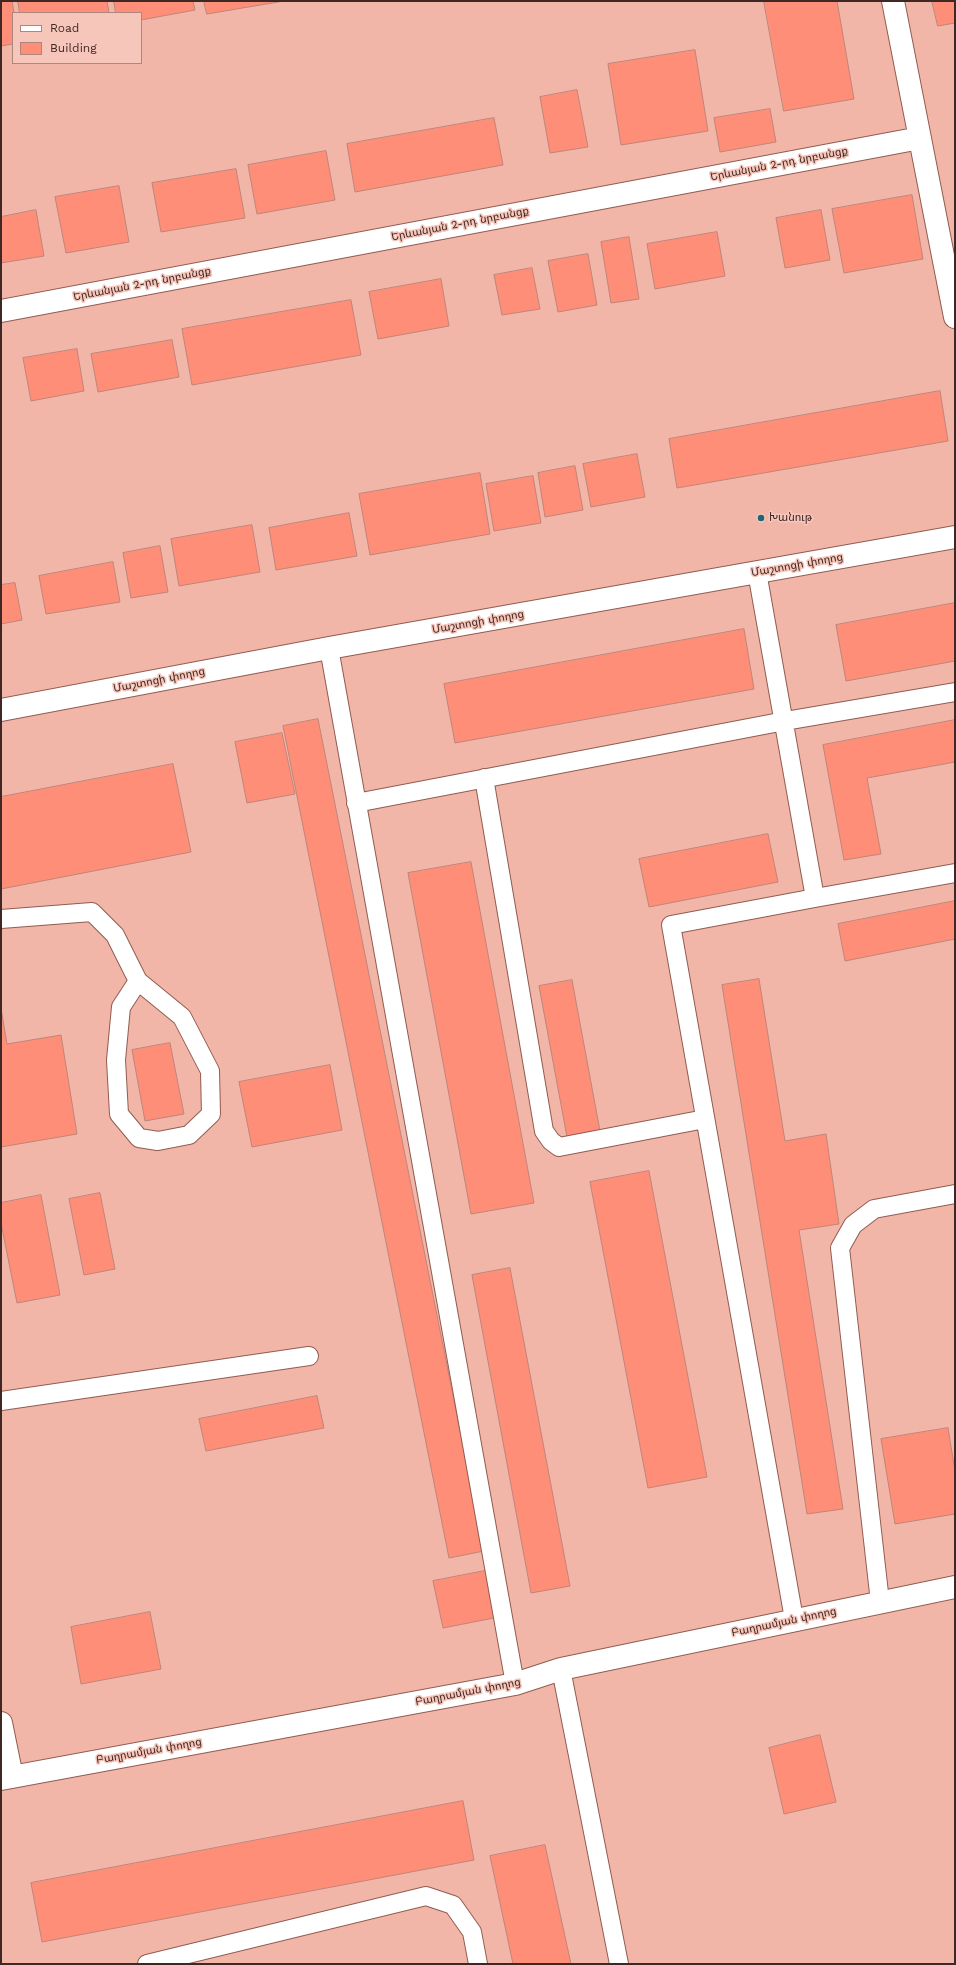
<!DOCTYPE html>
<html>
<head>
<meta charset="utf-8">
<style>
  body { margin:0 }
  #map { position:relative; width:956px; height:1965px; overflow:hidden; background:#f2b6a9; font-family:"Work Sans",sans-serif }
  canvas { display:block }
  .frame { position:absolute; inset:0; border:2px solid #3f2823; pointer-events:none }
  .legend { position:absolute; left:12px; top:12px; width:130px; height:52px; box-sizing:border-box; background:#f7c6bb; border:1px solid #ad877e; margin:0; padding:5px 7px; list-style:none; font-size:12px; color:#3f2823 }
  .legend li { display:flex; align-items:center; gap:8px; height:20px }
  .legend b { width:20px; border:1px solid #ad877e }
</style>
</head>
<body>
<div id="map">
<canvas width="956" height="1965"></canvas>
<div class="frame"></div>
<ul class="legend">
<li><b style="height:5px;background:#fff"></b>Road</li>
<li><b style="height:11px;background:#fe8e78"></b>Building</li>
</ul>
</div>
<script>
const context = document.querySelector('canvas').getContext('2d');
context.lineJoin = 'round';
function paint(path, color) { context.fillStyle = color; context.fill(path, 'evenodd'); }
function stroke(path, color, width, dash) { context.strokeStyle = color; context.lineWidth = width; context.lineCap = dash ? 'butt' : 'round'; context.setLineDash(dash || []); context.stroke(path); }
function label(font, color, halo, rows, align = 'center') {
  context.font = font + ' "Work Sans","Noto Sans Armenian",sans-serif'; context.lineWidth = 3; context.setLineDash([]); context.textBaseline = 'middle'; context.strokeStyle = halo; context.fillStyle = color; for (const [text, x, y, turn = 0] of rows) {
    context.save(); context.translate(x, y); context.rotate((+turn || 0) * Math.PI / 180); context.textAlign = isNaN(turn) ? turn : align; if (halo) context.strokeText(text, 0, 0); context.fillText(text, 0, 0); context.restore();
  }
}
const building = new Path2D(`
  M1,1h11l2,12 -1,31 -12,2z
  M18,1h89l2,12h-89z
  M114,1h79l2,9 -54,10v-7h-25z
  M204,1h80l-77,13z
  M764,1h73l17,98 -70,12z
  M932,1h23v22l-17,3z
  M695,50l13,81 -87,14 -13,-81z
  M577,90l11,57 -38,6 -10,-56z
  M770,109l6,33 -56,10 -6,-34z
  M494,118l9,47 -148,27 -8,-48z
  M326,151l9,49 -78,14 -9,-49z
  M236,169l9,49 -84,14 -9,-49z
  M119,186l10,56 -63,11 -11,-56z
  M912,195l11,64 -79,14 -12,-64z
  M36,210l8,46 -43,7v-46z
  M821,210l9,50 -45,8 -9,-50z
  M717,232l8,44 -70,13 -8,-45z
  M629,237l10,62 -28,4 -10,-61z
  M588,254l9,51 -39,7 -10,-51z
  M532,268l8,41 -38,6 -8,-40z
  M441,279l8,47 -71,13 -9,-47z
  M351,300l10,55 -169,30 -10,-56z
  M172,340l7,37 -81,15 -7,-38z
  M77,349l7,42 -53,10 -8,-43z
  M940,391l8,50 -271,47 -8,-49z
  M637,454l8,43 -54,10 -8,-43z
  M575,466l8,44 -38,7 -7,-44z
  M480,473l10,61 -120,21 -11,-61z
  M533,476l8,47 -47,8 -8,-47z
  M349,513l8,43 -81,14 -7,-42z
  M252,525l8,47 -81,14 -8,-47z
  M160,546l8,46 -37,6 -8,-45z
  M113,562l7,40 -74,12 -7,-38z
  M15,583l7,37 -21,4v-39z
  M955,603v58l-109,20 -10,-56z
  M744,629l10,60 -299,54 -11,-59z
  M318,719l166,832 -35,7 -166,-832z
  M955,720v42l-88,16 14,76 -37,6 -21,-115z
  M282,733l13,61 -48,9 -12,-61z
  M173,764l18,88 -190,37v-92z
  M768,834l10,48 -129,25 -10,-48z
  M471,862l63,341 -63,11 -63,-341z
  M955,901v38l-110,22 -7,-37z
  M759,979l26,162 41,-7 13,90 -40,6 44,279 -36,5 -85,-529z
  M572,980l28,151 -33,6 -28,-151z
  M1,1008l6,36 54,-9 16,99 -76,13z
  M170,1043l14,71 -39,7 -13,-71z
  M330,1065l12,65 -90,17 -13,-65z
  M649,1171l58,306 -59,11 -58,-306z
  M100,1193l15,76 -31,6 -15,-76z
  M41,1195l19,100 -43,8 -16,-80v-20z
  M510,1268l60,318 -39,7 -59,-318z
  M317,1396l7,32 -118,23 -7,-32z
  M948,1428l7,43v43l-60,10 -14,-85z
  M490,1570l9,47 -56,11 -10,-47z
  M150,1612l11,57 -80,15 -10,-57z
  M820,1735l16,67 -52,12 -15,-66z
  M463,1801l11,59 -432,82 -11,-59z
  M545,1845l26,119h-58l-23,-108z`);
paint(building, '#fe8e78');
stroke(building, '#be8579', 1);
const lane = new Path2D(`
  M757,572l58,326 -144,27 123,694
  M329,648l186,1036
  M484,778l60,353 7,10 8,6 146,-28
  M356,803l429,-82 170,-29
  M815,898l140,-25
  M1,919l91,-7 23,23 23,46 44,36 28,54 1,43 -22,21 -31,6 -19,-3 -20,-24 -3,-54 5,-53 17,-26
  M1,1401l308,-45
  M880,1602l-40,-354 13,-23 21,-16 81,-15
  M561,1669l58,295
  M147,1964l279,-68 27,9 19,27 6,32`);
const street = new Path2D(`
  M893,1l62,316
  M1,311l919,-173
  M1,1723l11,54
  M1,1779l514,-95 46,-15 394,-82`);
const secondary = new Path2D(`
  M1,710l328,-62 626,-111`);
stroke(lane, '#915c51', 20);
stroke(street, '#915c51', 24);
stroke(secondary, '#915c51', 24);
stroke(lane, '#fff', 18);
stroke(street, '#fff', 22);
stroke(secondary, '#fff', 22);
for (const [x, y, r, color] of [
  [761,518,4,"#1e6674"]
]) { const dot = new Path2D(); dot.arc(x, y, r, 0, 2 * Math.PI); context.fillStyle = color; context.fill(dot); stroke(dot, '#f7c6bb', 1.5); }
label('11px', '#3f2823', '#f7c6bb', [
  ["Երևանյան 2-րդ նրբանցք",779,164,-11],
  ["Երևանյան 2-րդ նրբանցք",460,224,-11],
  ["Երևանյան 2-րդ նրբանցք",142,284,-11],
  ["Մաշտոցի փողոց",797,565,-10],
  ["Մաշտոցի փողոց",478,622,-10],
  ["Մաշտոցի փողոց",159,680,-11],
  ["Բաղրամյան փողոց",784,1622,-12],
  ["Բաղրամյան փողոց",468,1692,-11],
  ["Բաղրամյան փողոց",149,1751,-10]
]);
label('11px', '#3f2823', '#f7c6bb', [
  ["Խանութ",769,518]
], 'left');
</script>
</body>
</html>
